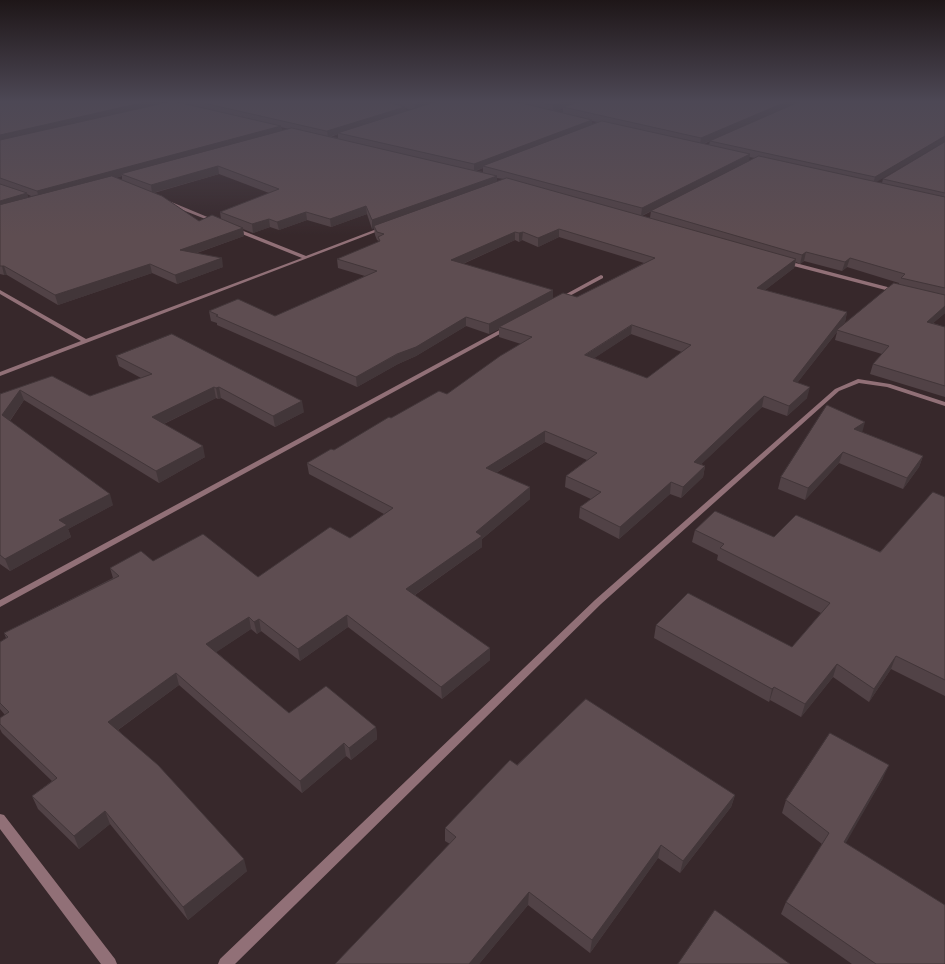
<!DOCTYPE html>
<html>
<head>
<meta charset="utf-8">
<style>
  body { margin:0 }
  canvas { display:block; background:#37282b }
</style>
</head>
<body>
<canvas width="945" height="964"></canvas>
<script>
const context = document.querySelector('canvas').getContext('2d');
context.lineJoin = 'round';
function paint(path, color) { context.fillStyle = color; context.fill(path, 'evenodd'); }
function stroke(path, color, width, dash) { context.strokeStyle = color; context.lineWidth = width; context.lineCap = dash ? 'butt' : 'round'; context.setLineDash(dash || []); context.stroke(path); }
paint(new Path2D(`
  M165,201h4l48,20 -4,1 -48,-19z
  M382,227l4,1 -386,148v-4l81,-31 -81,-47v-4l86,49 216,-81 -70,-28v-2h4l70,28z
  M784,260l115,30 1,1 -3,2 -115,-30 -1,-1z
  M601,275l2,1v2l-41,22 -5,-1z
  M507,326l2,1v2l-509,278v-7z
  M858,379l32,5 55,18v4l-58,-19 -28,-4 -20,8 -238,213 -366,360h-17l2,-5 375,-359 240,-211z
  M0,814l4,1 111,144 2,5h-16l-101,-135z`), '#917077');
paint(new Path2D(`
  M0,101l162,2 6,-1 1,-1h776l-69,81 6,1 1,-4 62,-37v171l-12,10 12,4v70l-75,-23 3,-10 9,-10 -47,-14 2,-8 -40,51 10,15 -20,18 -25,-9 -61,57 4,2 -2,11 -22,21 -11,-4 -51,45 -40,-21 1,-11 11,-8 -26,-12 1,-11 21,-16 -42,-18 -49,31 34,14v12l-48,40v8l-67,48 75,65 -48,39 -94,-72 -48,34 -39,-30 -4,3 -6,-5 -35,23 73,61 87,14 1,12 -26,21 -5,-4 -44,37 -123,-108 -61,45 129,141 -59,49 -78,-96 -31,25 -41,-40 -6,-13 20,-15 -50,-48 -2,-4v-11l5,-3 -5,-6v-67l6,-4 -2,-5 109,-55 -3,-10 43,-7 105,16 92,-39 34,-24 -75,-40 -2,-11 27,-13 57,-32 56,-24 74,-50 -22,-7v-8l-10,5 -23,-8 -50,30 -18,8 -41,23 -140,-62v-2l-6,-2 -2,-10 66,5 90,-40 -27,-8 -1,-9 42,-17v-1l-2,-1 -2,-5 -1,-7 -2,1 -5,-15 -36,13 -24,-7 -28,10 -9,-3 -17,6 -10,-4 1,7 -47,17 26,14 -46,17 -25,-11 -94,32 -51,-30h-3l-4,-1zM405,108l7,2 -6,1zM563,108v5l-8,-2zM592,121l6,1 -6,2zM281,127l8,2 -7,2zM338,134v4l-7,-1zM710,141l-1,4 -5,-1zM749,157l6,1 -6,3zM483,168v4l-7,-1zM219,174l50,19 -49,19 1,7 -22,2 -45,-28zM122,176v4l-6,-2zM497,178l7,1 -7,3zM699,187l-48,24 -1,7 -8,-2zM27,194l4,2h2l-5,2zM559,237l85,26 -67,34 -24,1v-8l-90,-26 52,-24 4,2 3,-2 16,7zM804,261l38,10 5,-4 52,16v1l-59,44 5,-6 2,-10 -82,-22 29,-22 2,-6 4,2zM631,334l51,18 -35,26 -53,-20z
  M116,356l188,56 -29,15 -54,-29 -3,1 -2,-1 -52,26 41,33 -46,26 -135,-83 -14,21 103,84 -45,24 3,8 -61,34 -10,-7v-170l52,-18 38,20 51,-18 -22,-12z
  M862,432l61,24 -4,11 -16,22 -64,-26 -34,37 -27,-11 3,-12z
  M945,497v199l-54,-27 -22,33 -36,-25 -32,40 -31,-17 -1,2 -115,-64 2,-13 136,22 29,-34 -104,-53 1,-5 -26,-13 3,-12 79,7 106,15z
  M517,765l218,30 -4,12 -51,66 -22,-15 -68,95 -62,-48 -49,59h-144l115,-120 -5,-3v-13z
  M883,778l-38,65 100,121h-93l-71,-50 5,-12 36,-58 -40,-31 4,-13z`), '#514246');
paint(new Path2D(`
  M150,101h12l1,4 -163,37v-7z
  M423,101h19l-27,9v-6z
  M566,101h19l-22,6v1l-10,3v-6z
  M788,101h14l-102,44 1,-7z
  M405,107l1,6 -68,20v1l-10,3 -1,-6z
  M592,120v6l-109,40v2l-9,3v-7z
  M281,126l1,7 -161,41 1,2 -83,22 -2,-7z
  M945,136v6l-72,42 2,-7z
  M750,154l-1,8 -108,54 1,-8z
  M218,166l1,8 -67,19 -1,-8z
  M497,176v7l-123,43v2l-2,1v-9z
  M27,193l2,8 -29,8v-8z
  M366,206l1,8 -36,13 -1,-8z
  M306,212l1,8 -28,10 -2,-8z
  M269,219l1,8 -17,6 -1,-9z
  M243,228l1,8 -62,22 -2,-8z
  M559,229v8l-21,10v-9z
  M515,232v8l-64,29v-9z
  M523,232l-1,8 -3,2v-9z
  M806,252l-2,9 -4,3 2,-9z
  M222,258l1,9 -46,17 -2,-9z
  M850,258l-3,9 -5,4 3,-9z
  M796,259l-2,9 -38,29 1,-9z
  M150,264l2,9 -94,32 -3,-10z
  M2,266h2l3,9h-3z
  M553,290v9l-54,28v2l-10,5v-10z
  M945,306v7l-21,18 3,-9z
  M847,312l-2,10 -7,9 -1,-1v2l-47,60 3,-11z
  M466,317v9l-50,30 -18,8 -41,23 -1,-10z
  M632,325l-1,9 -47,31 1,-10z
  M214,387l2,11 -61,30 -3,-11z
  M219,387l2,11 -3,1 -2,-11z
  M810,387l-3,11 -20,18 2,-10z
  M20,390l4,10 -18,26 -4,-11z
  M764,396l-2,11 -70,66 2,-11z
  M302,401l2,11 -29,15 -2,-11z
  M865,422l-3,11 -8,-4z
  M545,431v11l-59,37v-11z
  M203,446l2,11 -46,26 -3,-12z
  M843,452l-4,11 -34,37 3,-12z
  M923,456l-4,11 -16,22 4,-11z
  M705,466l-2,11 -22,21 2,-11z
  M671,482l-1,12 -51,45 1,-12z
  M530,487v12l-48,40v8l-76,54v-12l70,-57z
  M110,494l3,11 -45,24 3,8 -61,34 -5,-12 54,-39z
  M347,615l1,12 -48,34 -2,-12z
  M249,617l2,12 -42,28 -3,-13z
  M259,619l2,12 -4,3 -3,-12z
  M490,648v12l-48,39 -1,-12z
  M896,656l-5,13 -22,33 5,-13z
  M837,664l-4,13 -32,40 4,-13z
  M176,673l3,12 -67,49 -4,-12z
  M774,687l-4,13 -1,2 3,-13z
  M376,727l1,12 -26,21 -2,-12z
  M344,743l2,13 -44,37 -2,-12z
  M889,765l-6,13 -44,77 5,-13z
  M735,795l-4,12 -51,66 3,-12z
  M105,811l5,13 -31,25 -5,-13z
  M661,845l-3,13 -68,95 2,-13z
  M244,859l3,12 -59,49 -5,-13z
  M529,892l-1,13 -49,59h-10z`), '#423639');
const building = new Path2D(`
  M0,101h150l-150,34z
  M169,101h4l108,25 -244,65 -37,-13v-38l168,-38z
  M195,101h190l20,6 -78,24z
  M404,101h19l-8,3z
  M438,101h75l79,19 -118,44 -136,-31z
  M535,101h31l-13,4z
  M582,101h206l-87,37 -138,-31z
  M801,101h144v35l-70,41 -165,-36z
  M602,121l148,33 -108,54 -159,-42z
  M292,128l205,48 -125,44 -6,-14 -36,13 -24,-7 -29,10 -8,-3 -17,5 -32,-12 59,-23 -61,-23 -67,19 -30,-11z
  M945,142v51l-62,-14z
  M759,156l186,41v91l-44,-10 4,-4 -55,-16 -5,4 -39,-10 -4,3 -151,-44z
  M112,176l50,20 37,25 13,-6 31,13 -63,22 42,8 -47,17 -25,-11 -95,31 -51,-29h-4v-61z
  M507,178l289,81 -39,29 90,24 -54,69 17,6 -21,19 -25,-10 -70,66 11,4 -22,21 -12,-5 -51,45 -40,-20 21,-15 -35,-16 31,-23 -52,-22 -59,37 44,19 -54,45 6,4 -76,53 84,59 -49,39 -94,-72 -49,34 -39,-30 -5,3 -5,-5 -43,27 83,69 37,-27 50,41 -27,21 -5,-5 -44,38 -124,-108 -68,49 50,43 86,94 -61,48 -78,-96 -31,25 -42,-40 25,-18 -57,-54v-6l9,-6 -9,-9v-61l8,-5 -4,-4 115,-57 -9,-8 31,-17 12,10 50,-27 55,43 72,-50 20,11 43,-30 -86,-45 24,-14 3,1 55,-33 2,1 48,-27 8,3 53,-38 32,-19 -33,-10 64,-34 14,4 78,-39 -96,-29 -21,9 -15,-6 -4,1 -4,-1 -64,28 102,30 -64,34 -23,-7 -50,30 -19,7 -41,23 -140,-61 2,-1 -9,-4 29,-12 37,17 102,-45 -40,-12 43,-18 -2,-4 6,-3 -7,-2 -3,-6zM632,325l59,20 -44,33 -62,-23z
  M0,184l27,9 -27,8z
  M894,283l51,12v11l-18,16 18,5v59l-72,-22 16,-18 -52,-16z
  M172,334l130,67 -29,15 -54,-29 -3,1 -2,-1 -62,30 51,29 -47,25 -136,-81 -18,25 108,79 -51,26 8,5 -62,34 -5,-4v-161l52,-18 38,20 62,-22 -36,-18z
  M827,405l38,17 -11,7 69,27 -16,22 -64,-26 -35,36 -27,-11z
  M933,492l12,5v183l-49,-24 -22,33 -37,-25 -32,40 -31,-17 -2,2 -116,-64 32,-32 104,54 38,-44 -110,-55 4,-4 -29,-14 20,-19 59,26 22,-22 84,37z
  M586,699l149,96 -52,66 -22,-16 -69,95 -63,-48 -60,72h-134l121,-127 -11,-9 65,-68 7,5z
  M830,733l59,32 -45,77 101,63v59h-69l-90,-62 43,-69 -43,-33z
  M715,910l75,54h-112z`);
paint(building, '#5e4d51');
stroke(building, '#423639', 1);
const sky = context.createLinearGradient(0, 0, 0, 236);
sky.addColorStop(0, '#1e1618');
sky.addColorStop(0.43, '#4d4855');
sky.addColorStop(1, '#4d485500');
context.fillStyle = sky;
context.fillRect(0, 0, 945, 236);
</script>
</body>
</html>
